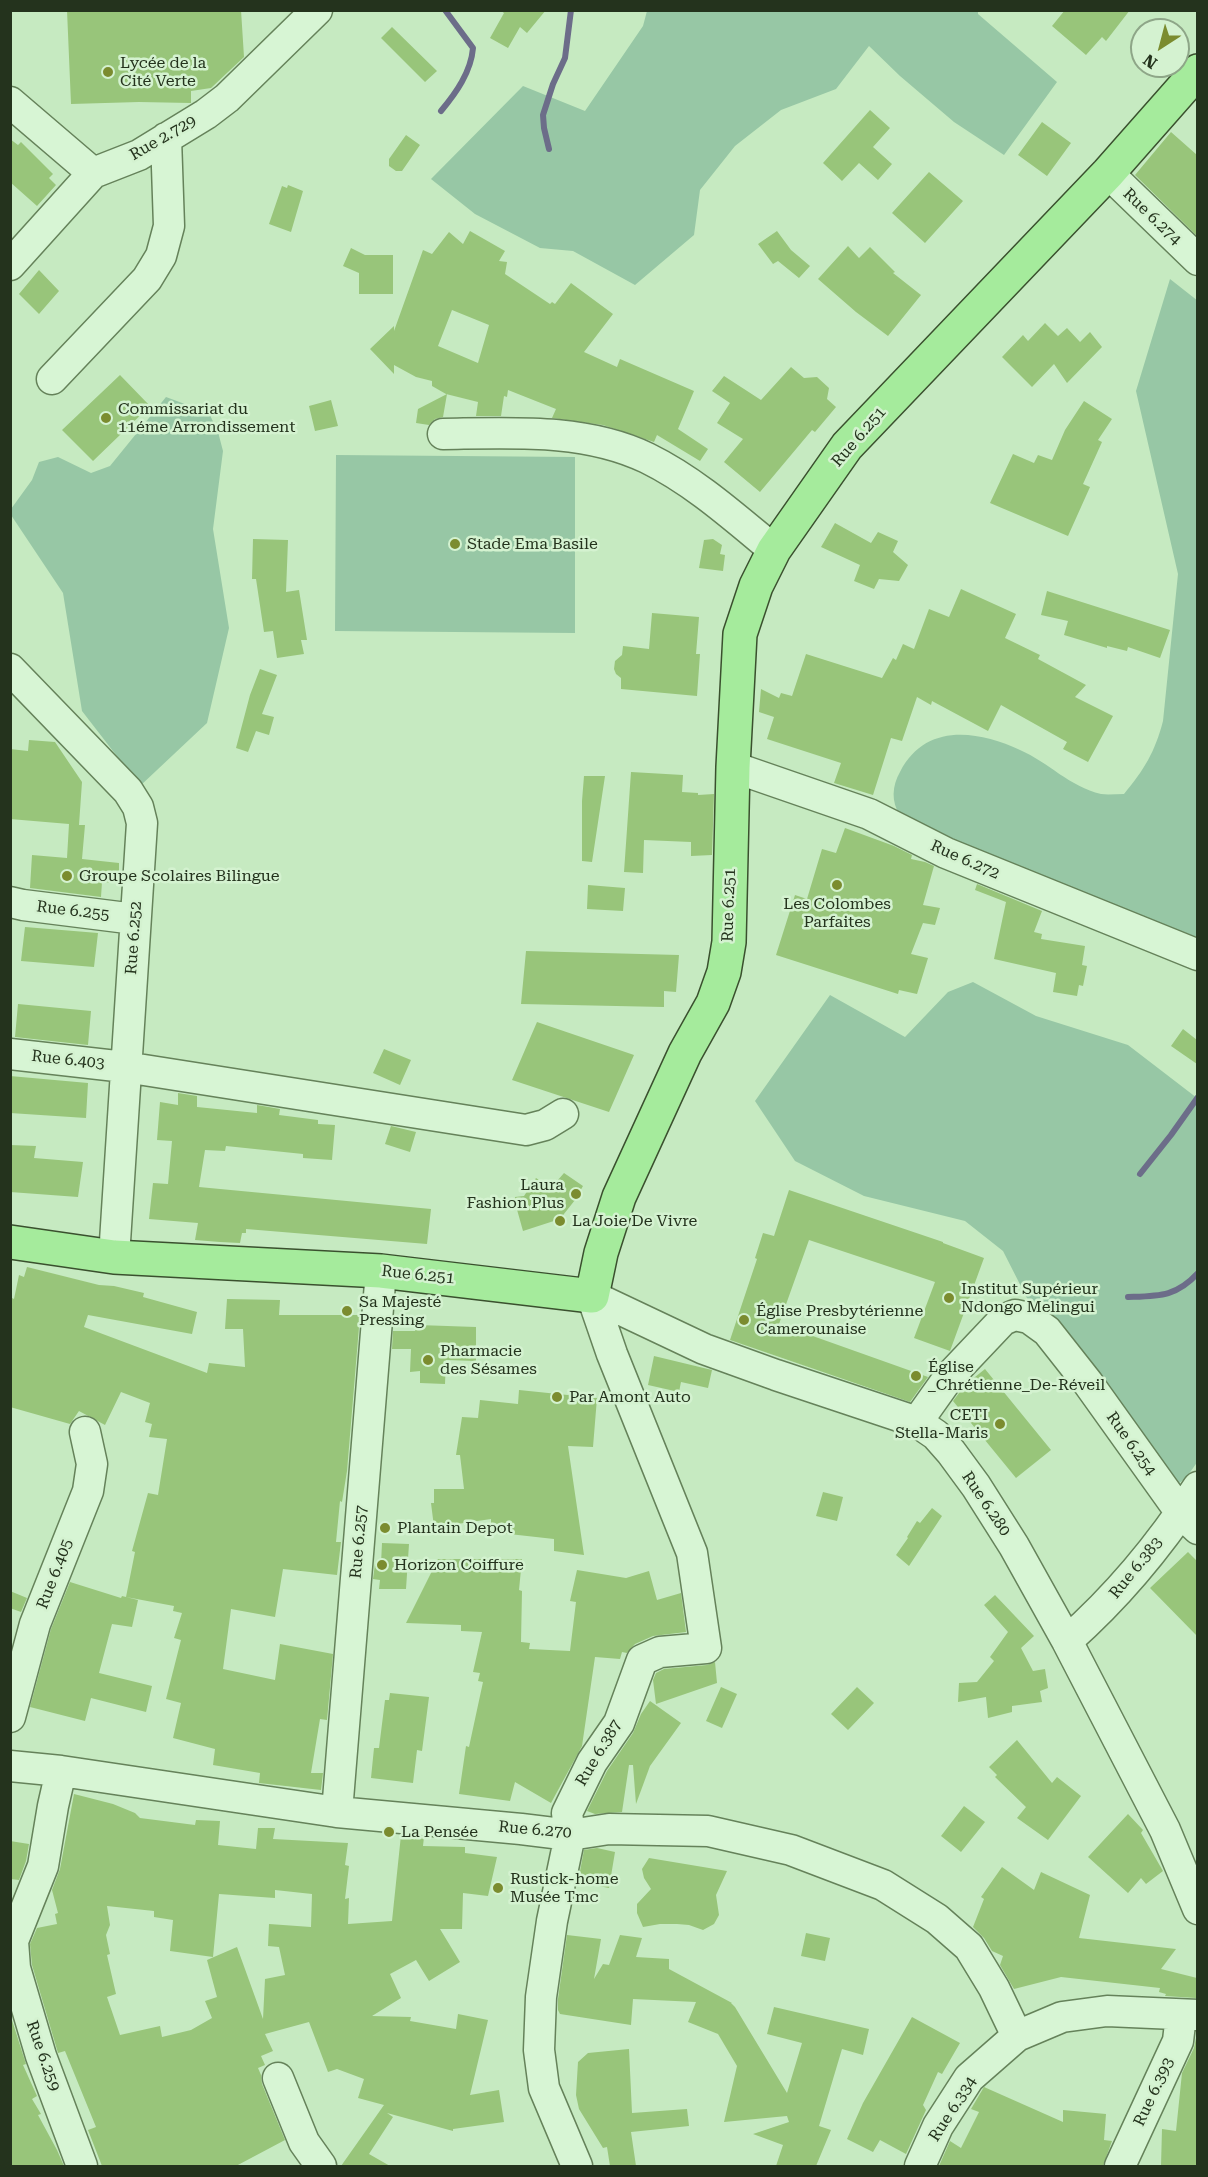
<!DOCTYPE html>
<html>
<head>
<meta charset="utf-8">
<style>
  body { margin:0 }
  #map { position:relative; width:1208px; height:2177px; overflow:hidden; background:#c6eac1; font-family:"Roboto Serif",serif }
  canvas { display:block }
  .frame { position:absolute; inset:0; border:12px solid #24331d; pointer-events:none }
  .north { position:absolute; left:1130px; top:18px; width:60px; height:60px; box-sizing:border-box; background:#d4f2d0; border:2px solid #8ea688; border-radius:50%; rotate:216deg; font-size:16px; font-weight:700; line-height:24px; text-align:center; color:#24331d }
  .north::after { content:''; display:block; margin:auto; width:21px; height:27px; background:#7b8c2f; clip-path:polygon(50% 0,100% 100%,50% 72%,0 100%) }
</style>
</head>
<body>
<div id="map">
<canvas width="1208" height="2177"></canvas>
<div class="frame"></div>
<div class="north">N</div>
</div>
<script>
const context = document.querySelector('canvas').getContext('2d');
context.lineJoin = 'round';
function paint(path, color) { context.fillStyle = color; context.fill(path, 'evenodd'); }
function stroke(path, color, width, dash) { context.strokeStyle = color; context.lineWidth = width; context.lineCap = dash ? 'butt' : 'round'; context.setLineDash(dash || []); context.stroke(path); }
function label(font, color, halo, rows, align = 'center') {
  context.font = font + ' "Roboto Serif",serif'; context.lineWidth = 5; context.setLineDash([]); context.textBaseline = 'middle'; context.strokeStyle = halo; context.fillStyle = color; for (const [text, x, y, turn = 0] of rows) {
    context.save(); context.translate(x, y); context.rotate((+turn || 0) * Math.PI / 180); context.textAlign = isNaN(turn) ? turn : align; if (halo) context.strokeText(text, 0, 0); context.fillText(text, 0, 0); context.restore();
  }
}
paint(new Path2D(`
  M647,11h331v3l79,68 -53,73 -50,-33 -54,-46 -31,-30 -33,43 -55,21 -46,36 -35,44 -6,45 -59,50 -62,-34 -33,-3 -65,-34 -44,-35 92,-93 62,25 58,-85z
  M1170,279l28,22 -1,636 -173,-62 -124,-60c-9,-13 -8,-29 0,-43 25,-49 77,-42 120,-22 28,12 50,37 81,44 7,1 15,0 23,0 20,-24 31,-42 39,-73l15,-147 -42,-183z
  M166,397l43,16 9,19 5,19 -10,78 16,99 -22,95 -67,63 -58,-75 -19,-118 -52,-78v-6l21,-29 7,-18 19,-5 33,16 19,-7z
  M336,455l239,2v176l-240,-2z
  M973,982l63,34 92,29 69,53 1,363 -12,17 -8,6 -147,-178 -28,-55 -38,-30 -101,-25 -69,-35 -40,-60 75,-106 75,42 43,-45z`), '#97c7a5');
stroke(new Path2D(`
  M441,111c15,-18 30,-39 32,-63l-28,-38
  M549,149l-5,-21 -1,-13 10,-31 12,-26 6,-48
  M1140,1174l31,-39 27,-38
  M1128,1297c31,-1 48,0 70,-24`), '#6c6d89', 6);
paint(new Path2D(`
  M67,10h174l3,47 -33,31 -20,3v12l-52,-1 -68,2z
  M500,10h46l-19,23 -7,-6 -12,21 -18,-10 14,-25z
  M1065,10h65l-24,31 -4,-4 -16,18 -34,-29z
  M392,27l45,44 -12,11 -44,-44z
  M870,110l20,18 -17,19 19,17 -14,16 -19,-17 -17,18 -19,-18z
  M1042,122l29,21 -24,33 -29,-21z
  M1171,132l26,23v81l-62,-61z
  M406,135l14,10 -18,26h-6l-7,-5v-7z
  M10,139l8,6 3,-3 32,32 -4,4 7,7 -19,21 -27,-24z
  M929,172l34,29 -38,42 -33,-30z
  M288,185l15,6 -12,41 -22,-8 13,-38 5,2z
  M470,231l35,20 -6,10 8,1 -2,12 45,30 2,-2 3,2 16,-21 42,31 -29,38 33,15 3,-8 74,32 -16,38 30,20 -8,12 -43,-26 -3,7 -51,-17 -51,-7 4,-9 -48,-19 -1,7 -3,-1 -3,20h-25l2,-14 -32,-8 -14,-8v-5l-16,-4 -22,-12v9l-24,-25 24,-23v5l29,-81 9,4 17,-22 14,12zM452,310l37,15 -11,38 -40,-17z
  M777,231l14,19 19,16 -11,12 -21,-17 -5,3 -15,-20z
  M848,246l11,12 11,-11 25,25 -2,1 28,22 -33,41 -32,-24 -38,-33z
  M351,248l14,7h28v39h-34v-21l-16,-7z
  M39,270l20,21 -20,23 -20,-20z
  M1045,323l13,13 9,-8 13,14 10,-10 12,15 -35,36 -13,-19 -22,23 -30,-30 21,-22 5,6z
  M791,367l13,11 13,-1 12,11 -2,11 9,8 -21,25 -3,-2 -52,62 -36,-30 19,-23 -26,-16 13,-20 -18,-12 12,-15 37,24z
  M120,375l30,31 -57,55 -31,-31z
  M447,394l-4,23 -8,2 -6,6 -13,-2 2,-14z
  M331,400l7,26 -23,5 -6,-25z
  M1084,401l28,18 -14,21 4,2 -19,42 7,3 -22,49 -78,-33 23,-49 21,9 4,-8 14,5 13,-30z
  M835,523l36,20 7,-11 20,9 -5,11 15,13 -9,16 -20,-2 -5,10 -20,-8 6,-16 -39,-18z
  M253,539l35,1 -2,52 13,-2 8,50h-6l3,14 -27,4 -4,-27 -9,1 -8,-53h-4z
  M713,539l9,6 -2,9 5,1 -2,16 -24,-3 5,-28z
  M961,589l55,25 -11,24 35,17 -2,4 48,26 -11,12 38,19 -25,46 -25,-13 4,-7 -66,-37 -13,26 -56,-30 -1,4 -14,-8 -15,44 -11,-3 -18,57 -39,-12 7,-20 -74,-24 7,-22 -15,-5 2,-23 18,9 2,-5 11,3 14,-42 76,24 11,-20 3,2 7,-16 11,5 15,-40 20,8z
  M1047,591l123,39 -10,28 -32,-11 -1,4 -20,-5v2l-43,-13 4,-14 -27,-6z
  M652,613l47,4 -3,37h4l-3,42 -76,-7v-11l-5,-4 -2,-5 1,-8 7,-6 1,-9 26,3z
  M260,669l17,6 -15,39 12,3 -5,18 -13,-4 -8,21 -12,-4 14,-53z
  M29,740l26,2 27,40 -3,43h6l-3,34 37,4v20l-17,-1 -1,15 -71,-9 2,-33 35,3 2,-34 -59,-5v-70l18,2z
  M631,772l52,3 -1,17 16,1v2l16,-1 -2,61 -21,1v-14l-47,-2 -1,33 -19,-1z
  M584,776h21l-13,86 -10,-1v-60z
  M845,828l49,18 18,9 -1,4 14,3 9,4 -11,39 17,3 -5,17 -12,-2 -12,31 17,4 -11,36 -18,-4 -1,4 -122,-39 19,-60 12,4 15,-50 14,4z
  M977,884l65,27 -8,21 8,2 -1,5 44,7 -3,19 5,1 -4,20 -4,-1 -2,11 -24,-4 3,-19 -62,-14 12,-57 -31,-12z
  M588,885l37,3 -2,23 -36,-2z
  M25,927l73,6 -4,34 -73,-6z
  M526,951l153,4 -3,37 -12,-1v16l-143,-3z
  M18,1004l73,7 -3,34 -73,-8z
  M537,1022l97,33 -25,57 -97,-32z
  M1183,1029l14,11v24l-26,-18z
  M384,1049l27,11 -11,25 -27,-12z
  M10,1076l78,7 -2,35 -76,-5z
  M178,1093l19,3v11l60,6v-8l23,4 -1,6 39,5v4l17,1 -3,35 -29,-2v-4l-77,-8 -1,5 -20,-1 -6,37 232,22 -4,35 -181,-15v4h-4l-2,10 -20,-1 -25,-2 3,-17 -49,-4 4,-36 15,1 4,-43 -15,-1 3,-38 18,3z
  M391,1126l25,6 -6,20 -25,-8z
  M10,1145l26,1 -2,12 49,4 -5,35 -68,-5z
  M564,1173l19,13 -8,14 -15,19 -37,12 -7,-25 -1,-9 9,-1 12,-18 15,10z
  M789,1190l154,52v1l41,15 -34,93 -36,-13 21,-56 -126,-42 -30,84 149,53 -18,25 -180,-62 27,-81 -2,-1 8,-25 11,3z
  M27,1267l72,18 15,1 30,7 -1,4 54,15 -5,22 -104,-19 -4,12 123,46 2,-10 36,4 -2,-38h-18l2,-30 53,1 -1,15h81l-13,156 -5,31 -2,-1 -4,41h5l-4,33 -54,-6 -8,48 -44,-8 -8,60 52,11 5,-36 53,10 -6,66 -7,-1 -9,54h12l-2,17 -62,-7 1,-10 -47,-8 2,-16 -42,-11 8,-35 -15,-4 15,-59 -7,-2 8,-25 -9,-2 1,-5 -48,-9 9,-45 -3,-1 16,-58 10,2 9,-56 -18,-2 3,-13 -7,-2 5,-19 -29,-11 -16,33 -26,-14 -9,13 -60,-17v-110l4,2 5,-24 5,2z
  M418,1325l58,2v34l-30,-1 -1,24 -25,-1v-12l-10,1 1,-23h-19l1,-18h22z
  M654,1356l58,14 -4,18 -27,-6 -2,10 -31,-7z
  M985,1369l66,81 -35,28 -63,-77 12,-16z
  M519,1390l78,8 -4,49 -25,-1 16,109 -30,-4v-12l-63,-7v-13l-34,5v5l-23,-2 -3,-24h3v-14h30l-4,-34h-4l6,-38 16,1 2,-18 38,4z
  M823,1492l20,5 -6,24 -21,-5z
  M932,1508l10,8 -33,50 -13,-11 12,-17 -1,-1 10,-16 3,2z
  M382,1543l27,1 -3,45h-27l1,-9 -7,-1 2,-15h6z
  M1188,1552l9,9v75l-47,-48z
  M438,1559h84l-3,31 3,1 -1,51 9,1 -1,6 41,2 6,-49 -6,-1 7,-31 49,8 23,-7 8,29 24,-7 5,39 -33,4 -18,8 -8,9 -5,-1 -2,7 -25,-2 -13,89 -31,57 -36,-21 -5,19 -51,-7 7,-48 3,1 14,-65 -5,-1 2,-8 -7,-1 9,-40 -21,-1v-6l-55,-2z
  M70,1582l51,16 1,-2 16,4 -6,27 -20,-3 -13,49 53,13 -6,26 -55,-14 -6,23 -55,-14 21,-78z
  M10,1591l17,7 -6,14 -11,-4z
  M995,1595l39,41 -13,12 12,23 12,-2 3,19 -8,3 2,11 -30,4v6l-24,6 -2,-21 -28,5 1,-19 18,-1 17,-21 -4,-4 18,-25 -24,-27z
  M715,1662l2,21 -61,21 -3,-24 3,-7 8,-4 43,-4z
  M721,1687l16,7 -15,34 -16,-7z
  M857,1687l17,16 -26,27 -17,-16z
  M390,1693l39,4 -7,54 -5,-1 -4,33 -42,-5 3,-30h5l6,-48h4z
  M650,1701l31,22 -31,43 -14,38 -3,-39h-4l-7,47 -27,2 -8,-3 20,-40 26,-38 8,-19z
  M1017,1740l35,43 5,-6 24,19 -33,44 -31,-22 9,-11 -31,-30 2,-2 -8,-8z
  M74,1794l39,10 22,9 5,5 55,7 1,-5 24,1 -2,24 38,4 2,-21h17l-2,11 75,4 -3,22 4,1 -4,33 4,-1 -1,26 44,-3 9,-86 23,2 -1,9 42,1v6l32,4 -9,39 -25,-3 -1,36h-22l20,33 -31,19 -13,-21 -26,14 11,24 -29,18 39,1 -1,4 46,8 2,-15 30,6 -18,75 29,-5 5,32 -51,7v2l-66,-18 6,4 -24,37 21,12h-49l43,-61 -26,-7 6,-19 -27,-10 -9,3 -19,-50 -44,12 8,17 -12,5 4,9 -7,3 3,7 1,9 23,56 -49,26h-134l-14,-36 8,-3 -31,-76 -7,2 -26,-88 -2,-21 7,-16 20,-4 -2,-10 3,-1 -6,-23 8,-21zM275,1890l37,4 -1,33 -42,-3 -1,22 11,1 6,28 -20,4 -2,40 -26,-72 -30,13 10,37 -12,4 7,17 -21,12 -29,7 -2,-11 -40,9 -13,-38 9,-3 -9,-39 3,-1 -4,-19 4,-10 -3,-19 47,5v6l19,3 -3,31 43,6 6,-63 56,4z
  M964,1806l21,16 -24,30 -20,-16z
  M1128,1814l15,16 -2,3 22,38 -17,13 -5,-6 -13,15 -40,-36z
  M10,1841l19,3 -3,17 -7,19 -9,-1z
  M597,1848l18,4 -6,36 -31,-6 6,-32z
  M649,1858l78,13 -11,24 3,20 -5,9 -11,6 -14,-5 -12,-1h-17l-17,3 -6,-14v-9l14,-15 -7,-11 -2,-9z
  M1002,1867l32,23 7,-18 49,23 -11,43 97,11 -15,20 36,9 -1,20 -31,-2 1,-2 -7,-2 1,-4 -99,-11 -47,12 -14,-24 3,-9 -11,-5 -8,-13 -11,-11 11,-28 -3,-2z
  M806,1933l24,5 -5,23 -24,-5z
  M567,1935l34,4 -7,40 9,-15 6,1 11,-30 22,3 -6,19 33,2v10l63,34h-1l4,4 52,86 15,-50 -35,-9 7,-27 95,22 -6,26 -21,-6 -23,77 12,4 -15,36h-40l7,-21 -30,-11 36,-12 -2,-6 -63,6 13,-56 -19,-32 -30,-12 8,-20 -63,-3 -2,26 -71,-11 -2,-4v-11z
  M10,2014l16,50 -3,1 14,31 -5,3 9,15 -3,1 19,35 7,16h-54z
  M912,2017l48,26 -18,31 -4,-2 -15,33 3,5 -20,44 -26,-14 -7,12 -26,-13 16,-36z
  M1196,2038h1v128h-36l1,-37 14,2 6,-58 12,-25z
  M629,2049l3,64 55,-4 2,17 -58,6 5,34h-26l-3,-19 -4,1 -24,-39 -3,-14 2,-33 10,-9z
  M984,2087l79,35v-12l43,4 -2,26 8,1 -9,25h-164l11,-25 11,7 18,-36 -8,-3z`), '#98c57a');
const minor = new Path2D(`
  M10,102l83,71
  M1108,173l90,87
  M10,265l83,-92 46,-18 67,-41 21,-16 90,-88
  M52,379l95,-100 14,-23 8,-30 -3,-88
  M443,434c68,-1 142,-6 204,24 47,23 87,59 127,92
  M10,669l118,122 10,16 4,16 -28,434
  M733,767l136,47 77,39 252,102
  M10,902l13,3 112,14
  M10,1054l115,13 401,63 19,-5 18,-11
  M592,1296l112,53 72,26 141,47 19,13 15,17 25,34 38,60 53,95 98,189 33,79
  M917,1422l32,-45 54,-57 12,-5 14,3 18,13 41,52 93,130 17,16
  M1067,1641c50,-44 94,-97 131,-154
  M10,1717l25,-93 53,-133 4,-27 -7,-32
  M10,1766l51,5 276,41 184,17 49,6 39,-6 99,2 83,19 92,35 54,34 32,28 25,41 23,48
  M61,1771l-8,35 -10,60 -30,75 2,27 26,88 41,110
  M337,1812l44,-541
  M278,2078l26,64 17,24
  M577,2166l-33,-78 -5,-38 2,-53 11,-76 18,-86 -3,-22 25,-51 27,-39 23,-63 18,-8 46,-4 -14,-95 -80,-199 -20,-58
  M920,2166l18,-40 31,-48 48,-42 45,-19 45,-6 91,4
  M1120,2166l58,-125 3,-26`);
const major = new Path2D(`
  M10,1242l104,15 267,14 211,25 9,-43 18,-56 66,-144 28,-50 11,-31 5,-30 4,-175 7,-133 16,-48 18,-36 73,-104 261,-273 90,-102`);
stroke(minor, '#65825a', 33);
stroke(major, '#3a502e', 36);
stroke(minor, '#d7f5d4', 30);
stroke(major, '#a5eb9c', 33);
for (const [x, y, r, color] of [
  [108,72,6,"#7b8c2f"],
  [106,418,6,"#7b8c2f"],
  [455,544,6,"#7b8c2f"],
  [67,876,6,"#7b8c2f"],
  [837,885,6,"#7b8c2f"],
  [576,1194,6,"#7b8c2f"],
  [560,1221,6,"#7b8c2f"],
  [949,1298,6,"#7b8c2f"],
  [347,1311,6,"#7b8c2f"],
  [744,1320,6,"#7b8c2f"],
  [428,1360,6,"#7b8c2f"],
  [916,1376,6,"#7b8c2f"],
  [557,1397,6,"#7b8c2f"],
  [1000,1424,6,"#7b8c2f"],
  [385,1528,6,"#7b8c2f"],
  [382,1565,6,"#7b8c2f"],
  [389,1832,6,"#7b8c2f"],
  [498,1888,6,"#7b8c2f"]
]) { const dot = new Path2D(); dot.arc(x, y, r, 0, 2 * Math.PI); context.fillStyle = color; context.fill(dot); stroke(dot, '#d4f2d0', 2); }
label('16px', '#24331d', '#d4f2d0', [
  ["Lycée de la",120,63],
  ["Cité Verte",120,81],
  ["Commissariat du",118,409],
  ["11éme Arrondissement",118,427],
  ["Stade Ema Basile",467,544],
  ["Groupe Scolaires Bilingue",79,876],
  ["Les Colombes",837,904,"center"],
  ["Parfaites",837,922,"center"],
  ["Laura",564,1185,"right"],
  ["Fashion Plus",564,1203,"right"],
  ["La Joie De Vivre",572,1221],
  ["Institut Supérieur",961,1289],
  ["Ndongo Melingui",961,1307],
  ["Sa Majesté",359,1302],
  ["Pressing",359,1320],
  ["Église Presbytérienne",756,1311],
  ["Camerounaise",756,1329],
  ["Pharmacie",440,1351],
  ["des Sésames",440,1369],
  ["Église",928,1367],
  ["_Chrétienne_De-Réveil",928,1385],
  ["Par Amont Auto",569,1397],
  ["CETI",988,1415,"right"],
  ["Stella-Maris",988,1433,"right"],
  ["Plantain Depot",397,1528],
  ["Horizon Coiffure",394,1565],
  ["La Pensée",401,1832],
  ["Rustick-home",510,1879],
  ["Musée Tmc",510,1897]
], 'left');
label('16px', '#24331d', '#d4f2d0', [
  ["Rue 2.729",163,138,-30],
  ["Rue 6.274",1152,217,44],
  ["Rue 6.251",859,437,-49],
  ["Rue 6.272",965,860,24],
  ["Rue 6.251",729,905,-88],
  ["Rue 6.255",73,911,7],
  ["Rue 6.252",134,938,-86],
  ["Rue 6.403",68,1060,6],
  ["Rue 6.251",418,1275,6],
  ["Rue 6.254",1131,1444,55],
  ["Rue 6.280",986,1504,56],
  ["Rue 6.257",359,1542,-85],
  ["Rue 6.383",1136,1568,-51],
  ["Rue 6.405",55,1574,-69],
  ["Rue 6.387",599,1753,-59],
  ["Rue 6.270",535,1830,5],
  ["Rue 6.259",43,2056,71],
  ["Rue 6.393",1154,2092,-65],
  ["Rue 6.334",953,2109,-57]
]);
</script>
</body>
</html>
